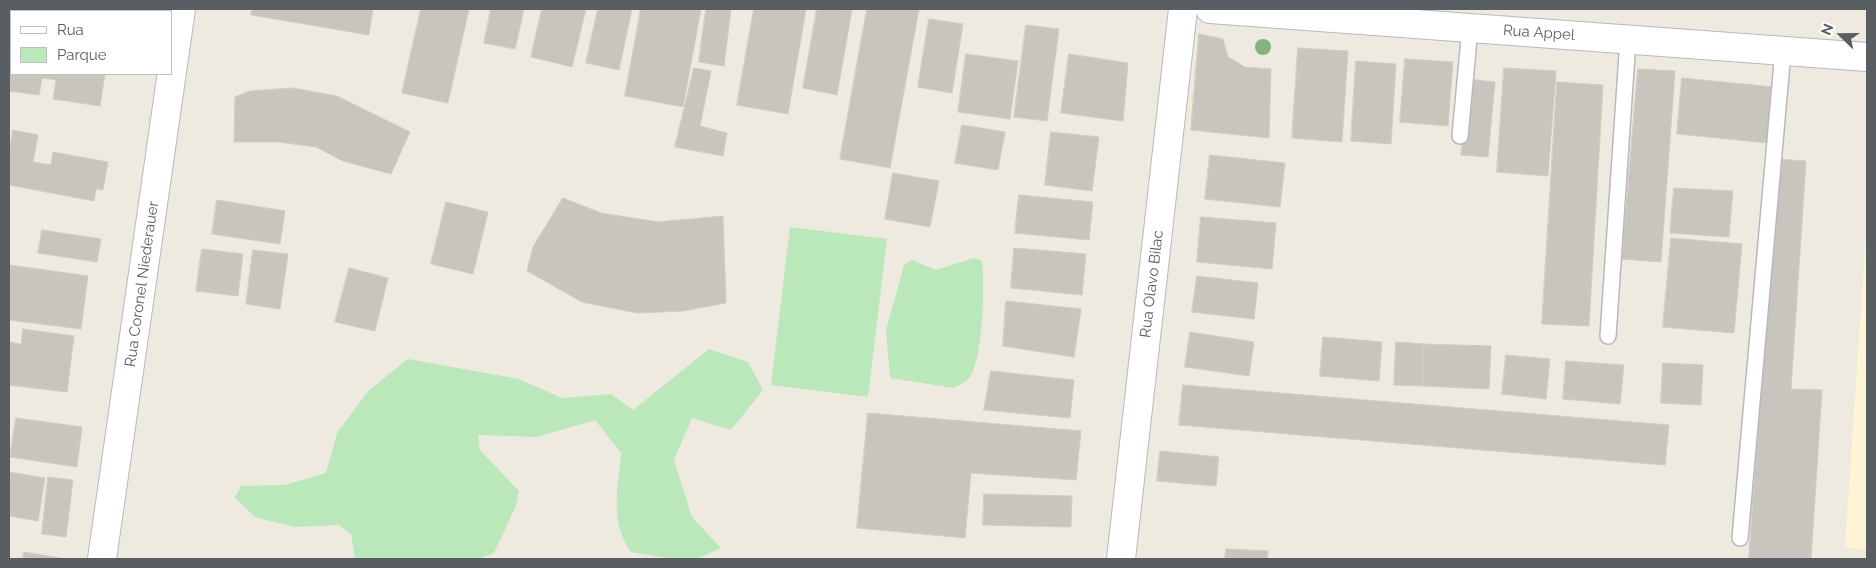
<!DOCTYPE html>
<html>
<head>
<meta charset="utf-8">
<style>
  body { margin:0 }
  #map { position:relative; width:1876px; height:568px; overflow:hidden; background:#eeeae0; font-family:Raleway,sans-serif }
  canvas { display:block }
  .frame { position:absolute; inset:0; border:10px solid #595e63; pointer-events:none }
  .legend { position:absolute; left:10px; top:10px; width:162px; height:65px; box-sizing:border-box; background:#fff; border:1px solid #bdbfc1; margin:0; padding:6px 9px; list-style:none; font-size:15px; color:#595e63 }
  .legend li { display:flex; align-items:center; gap:10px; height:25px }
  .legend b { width:25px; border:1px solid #bdbfc1 }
  .north { position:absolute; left:1816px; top:10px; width:50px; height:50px; -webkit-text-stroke:4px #fff; paint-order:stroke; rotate:292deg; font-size:14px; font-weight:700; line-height:20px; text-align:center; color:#595e63 }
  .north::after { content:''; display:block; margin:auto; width:18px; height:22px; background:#595e63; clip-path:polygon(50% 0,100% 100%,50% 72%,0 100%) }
</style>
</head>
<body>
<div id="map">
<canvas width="1876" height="568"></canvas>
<div class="frame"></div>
<ul class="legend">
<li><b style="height:6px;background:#fff"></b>Rua</li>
<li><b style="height:14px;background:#bbe8ba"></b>Parque</li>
</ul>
<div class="north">N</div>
</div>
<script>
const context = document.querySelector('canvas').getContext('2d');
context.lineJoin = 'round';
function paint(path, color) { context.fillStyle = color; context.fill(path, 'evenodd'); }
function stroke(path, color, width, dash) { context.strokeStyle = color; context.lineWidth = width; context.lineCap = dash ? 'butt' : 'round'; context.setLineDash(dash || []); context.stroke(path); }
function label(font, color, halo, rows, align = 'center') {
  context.font = font + ' Raleway,sans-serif'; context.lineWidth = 4; context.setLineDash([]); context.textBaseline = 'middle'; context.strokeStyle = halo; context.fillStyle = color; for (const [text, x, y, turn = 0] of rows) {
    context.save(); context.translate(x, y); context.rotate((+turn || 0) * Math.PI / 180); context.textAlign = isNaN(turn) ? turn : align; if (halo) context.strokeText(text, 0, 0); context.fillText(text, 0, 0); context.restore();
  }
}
paint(new Path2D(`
  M1867,221v328l-22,-1z`), '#fff4d4');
paint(new Path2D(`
  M790,227l97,12 -19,158 -97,-12z
  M974,258l8,3c3,25 1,96 -12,116 -4,5 -11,8 -16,11l-64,-10 -4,-48 18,-65 8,-5 24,10z
  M709,349l39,13 15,28 -32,40 -39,-12 -18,42 18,57 29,31 -24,11h-24l-42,-7c-22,-32 -13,-63 -10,-99l-26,-33 -58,17 -59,-2 2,15 39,41 -3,15 -22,47 -16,6h-123l-4,-25 -12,-9 -44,2 -40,-10 -20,-19 6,-12 44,-1 41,-12 11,-40 32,-43 39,-31 111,20 43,19 49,-4 22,16z`), '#bbe8ba');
const building = new Path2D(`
  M252,9h121l-4,26 -118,-20z
  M421,9h48l-21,94 -46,-10z
  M491,9h33l-9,40 -31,-6z
  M542,9h44l-14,58 -41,-10z
  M598,9h34l-13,61 -33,-7z
  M641,9h60l-18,98 -58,-11z
  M706,9h25l-7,57 -25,-4z
  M754,9h52l-18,105 -51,-9z
  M817,9l35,1 -15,85 -34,-7z
  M867,9h52l-29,159 -50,-9z
  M929,19l34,5 -11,69 -34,-6z
  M1026,25l33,4 -12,92 -33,-4z
  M1199,34l24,5 5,18 17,10 26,2 -2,69 -78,-8z
  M9,40h2v34h94l-5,32 -47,-7 3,-19 -14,-2 -3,17 -30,-4z
  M1298,48l50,3 -6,91 -50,-4z
  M966,54l52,7 -8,58 -52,-7z
  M1069,54l59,9 -5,58 -62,-8z
  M1405,59l48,3 -5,64 -48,-4z
  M1356,61l40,3 -5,80 -40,-3z
  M694,68l17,3 -11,55 27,7 -4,23 -48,-9z
  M1504,68l52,3 -8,105 -51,-4z
  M1638,69l37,2 -14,191 -39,-3z
  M1682,78l92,9 -5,56 -92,-9z
  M1468,79l27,3 -7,75 -27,-2z
  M1557,82l46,3 -14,241 -47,-2z
  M293,88l44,8 73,36 -19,42 -48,-13 -27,-14 -37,-5h-45l1,-45 15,-6z
  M962,125l43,7 -7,38 -43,-7z
  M13,130l25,5 -5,27 18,3 2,-13 55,10 -5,28 -7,-1 -2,12 -85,-16v-31z
  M1051,132l48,5 -7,54 -47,-6z
  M1210,155l75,8 -5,44 -75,-8z
  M1776,159l30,2 -15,228 31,1 -11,169h-62z
  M893,173l46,8 -9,46 -45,-8z
  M1674,188l59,3 -4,46 -59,-4z
  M1019,195l74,7 -4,38 -74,-7z
  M563,198l38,15 57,9 65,-6 3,87 -43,8 -46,2 -55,-11 -55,-31 6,-24z
  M217,200l68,11 -5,33 -68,-10z
  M446,202l42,10 -15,62 -42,-10z
  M1201,217l75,6 -4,46 -75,-7z
  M42,230l59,9 -4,23 -59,-9z
  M1671,238l71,6 -8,89 -71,-6z
  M1014,248l72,6 -4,41 -71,-7z
  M202,249l41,5 -5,42 -42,-5z
  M253,250l35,4 -8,55 -34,-5z
  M9,265l79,11 -7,53 -72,-9z
  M349,268l39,10 -13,53 -40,-9z
  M1197,276l61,7 -4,36 -62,-7z
  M1006,301l75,8 -7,48 -71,-11z
  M23,329l51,7 -7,56 -58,-7v-43l12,2z
  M1190,332l64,10 -5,34 -64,-9z
  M1323,337l59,5 -3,39 -59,-5z
  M1396,342l28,2 -1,42 -29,-1z
  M1424,344l67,2 -2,43 -66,-3z
  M1506,355l44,4 -4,40 -44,-5z
  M1566,361l58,4 -4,39 -57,-5z
  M1663,363l40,2 -2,40 -40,-2z
  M991,371l83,9 -4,38 -86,-8z
  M1183,385l486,40 -4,40 -486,-40z
  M868,413l213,18 -5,49 -105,-7 -6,65 -108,-10z
  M16,418l66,9 -5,40 -67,-10z
  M1160,451l59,6 -3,29 -59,-5z
  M9,472l36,6 -7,43 -29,-5z
  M48,477l25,3 -7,57 -24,-3z
  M984,494l88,2 -1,31 -88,-2z
  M1226,549l42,2 -1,8h-42z
  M24,552l42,7h-43z`);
paint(building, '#c9c5be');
stroke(building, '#d3ccbe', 1);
const service = new Path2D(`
  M1460,136l10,-108
  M1608,336l20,-297
  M1740,538l43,-487`);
const minor = new Path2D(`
  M1210,9l657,48
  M1121,559l62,-550`);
const tertiary = new Path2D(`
  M102,559l79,-550`);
stroke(service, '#b6b9bf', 18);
stroke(minor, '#b6b9bf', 30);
stroke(tertiary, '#b6b9bf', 30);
stroke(service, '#fff', 15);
stroke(minor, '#fff', 28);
stroke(tertiary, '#fff', 28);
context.fillStyle = '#84b37f';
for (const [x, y] of [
  [1263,47]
]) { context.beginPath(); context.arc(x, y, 8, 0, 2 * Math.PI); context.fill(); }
label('15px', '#595e63', '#fff', [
  ["Rua Appel",1539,33,4],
  ["Rua Coronel Niederauer",142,284,-82],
  ["Rua Olavo Bilac",1152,284,-83]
]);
</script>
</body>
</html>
